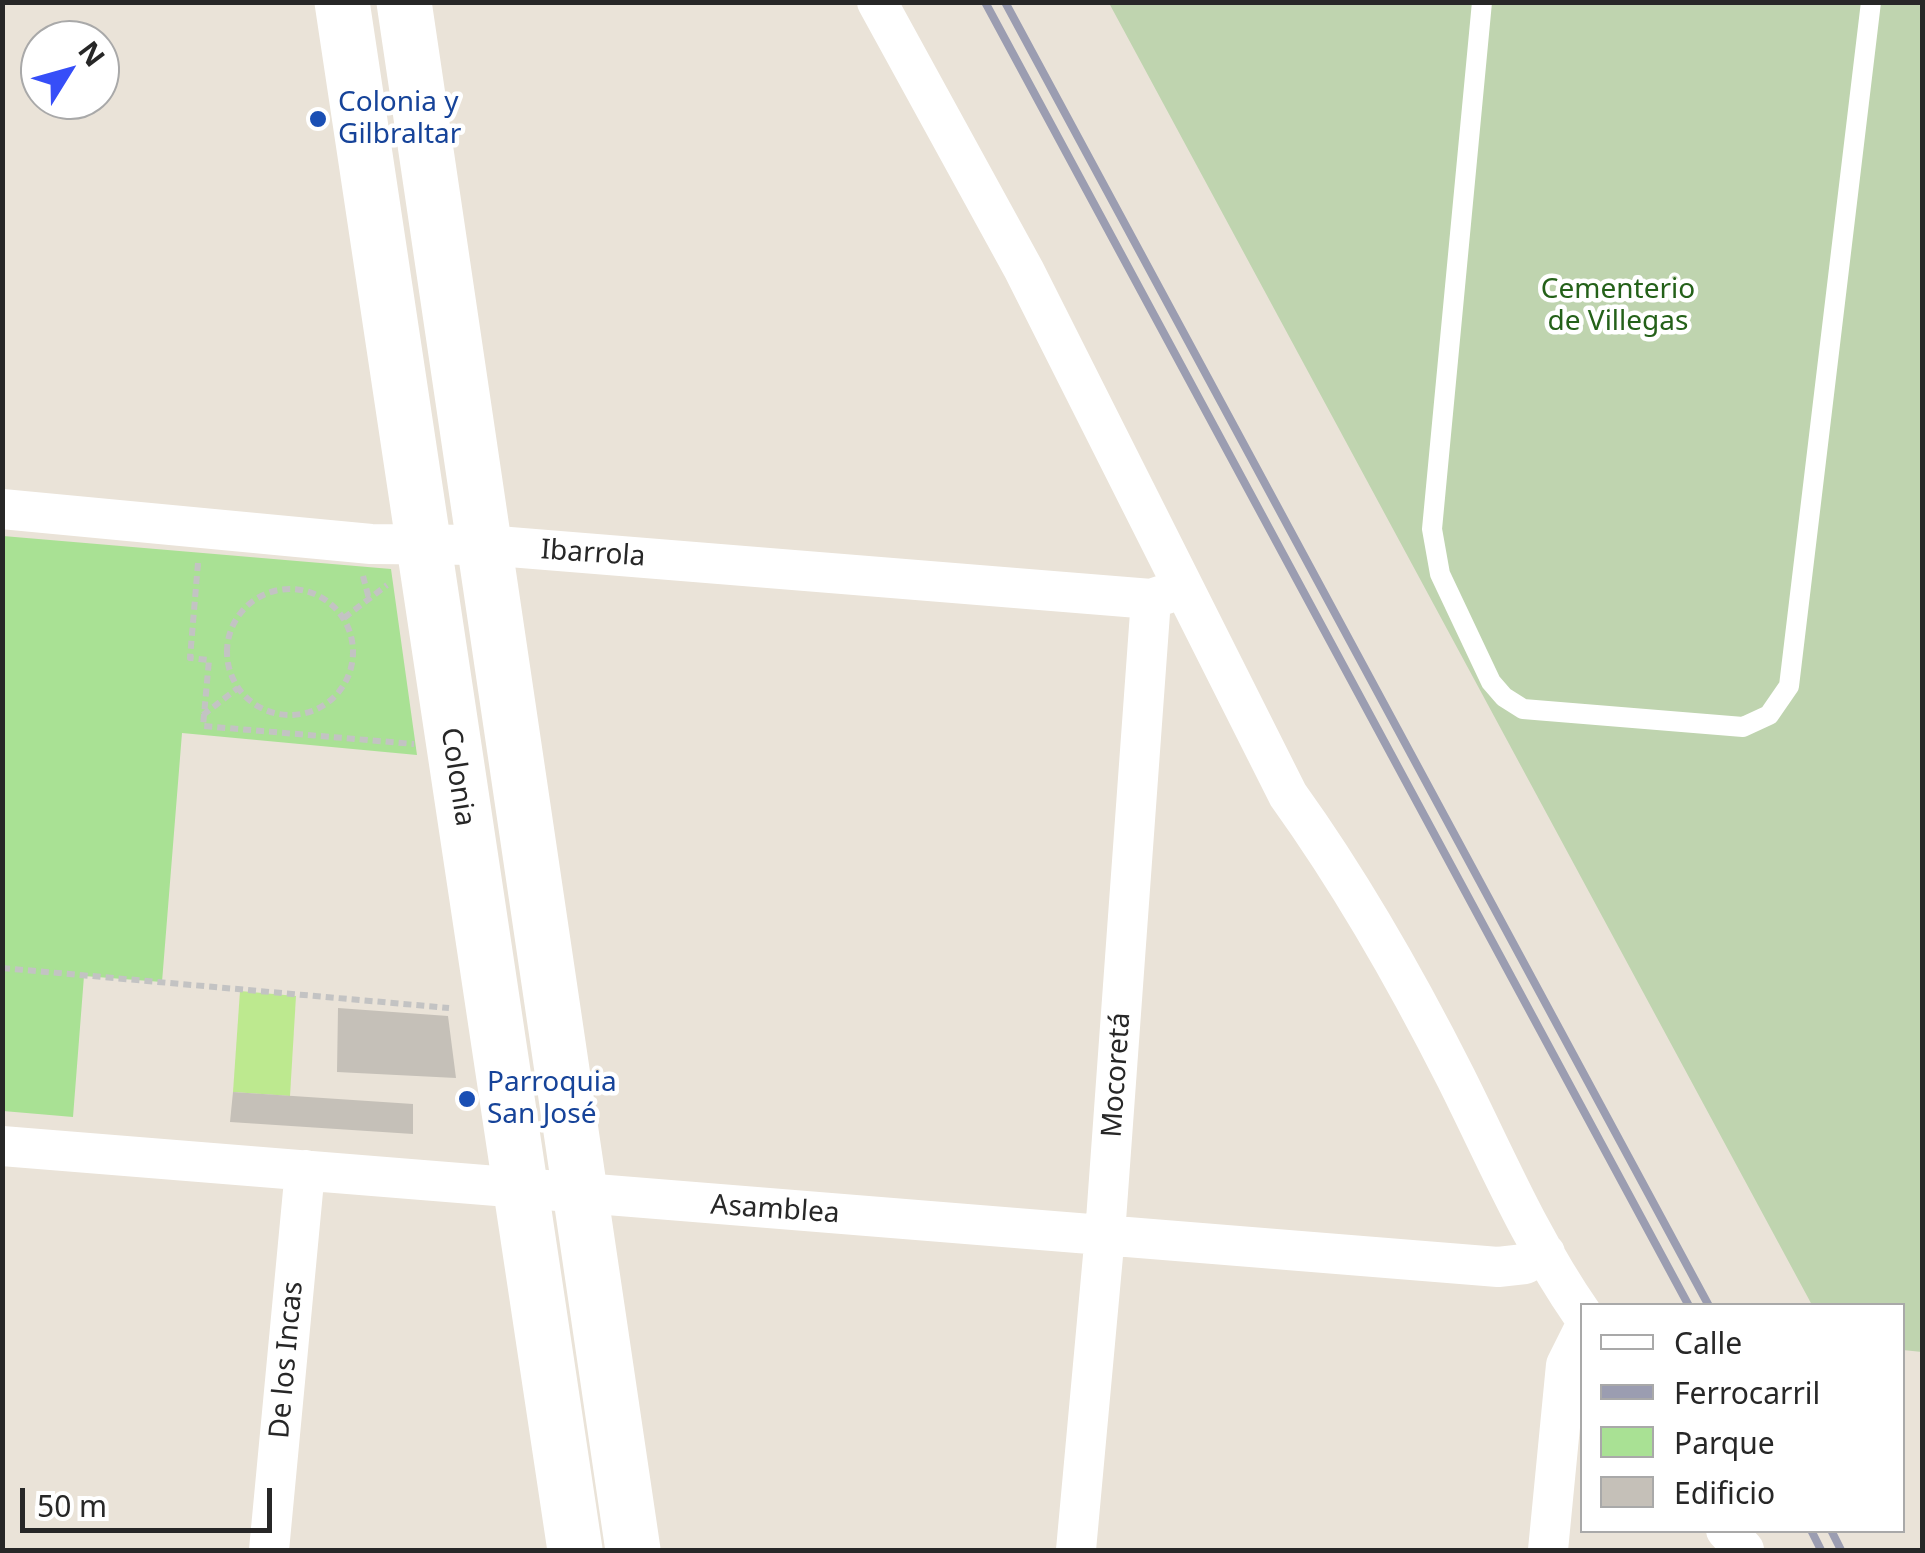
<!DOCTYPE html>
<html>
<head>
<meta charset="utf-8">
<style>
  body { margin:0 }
  #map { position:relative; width:1925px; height:1553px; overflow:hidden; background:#eae3d8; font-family:"Noto Sans",sans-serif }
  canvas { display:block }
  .frame { position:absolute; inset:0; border:5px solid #272727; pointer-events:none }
  .legend { position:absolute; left:1580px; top:1303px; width:325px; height:230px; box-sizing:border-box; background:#fff; border:2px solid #a9a9a9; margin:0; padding:12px 18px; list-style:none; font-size:30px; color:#272727 }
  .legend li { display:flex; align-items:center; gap:20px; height:50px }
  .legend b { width:50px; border:2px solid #a9a9a9 }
  .north { position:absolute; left:20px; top:20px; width:100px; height:100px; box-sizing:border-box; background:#fff; border:2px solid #a9a9a9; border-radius:50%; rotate:53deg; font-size:28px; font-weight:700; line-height:40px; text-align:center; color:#272727 }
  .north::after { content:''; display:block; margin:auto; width:35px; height:45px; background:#364ef8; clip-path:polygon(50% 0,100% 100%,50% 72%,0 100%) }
  .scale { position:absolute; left:20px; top:1488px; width:252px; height:45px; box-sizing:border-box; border:5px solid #272727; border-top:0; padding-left:12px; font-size:30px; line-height:35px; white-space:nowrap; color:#272727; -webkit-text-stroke:8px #fff; paint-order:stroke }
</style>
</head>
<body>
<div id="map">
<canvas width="1925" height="1553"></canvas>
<div class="frame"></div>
<ul class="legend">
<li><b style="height:12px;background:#fff"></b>Calle</li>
<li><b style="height:12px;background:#9b9db1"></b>Ferrocarril</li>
<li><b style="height:28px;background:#a9e194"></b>Parque</li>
<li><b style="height:28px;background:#c5c0b8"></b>Edificio</li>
</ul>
<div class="north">N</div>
<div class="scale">50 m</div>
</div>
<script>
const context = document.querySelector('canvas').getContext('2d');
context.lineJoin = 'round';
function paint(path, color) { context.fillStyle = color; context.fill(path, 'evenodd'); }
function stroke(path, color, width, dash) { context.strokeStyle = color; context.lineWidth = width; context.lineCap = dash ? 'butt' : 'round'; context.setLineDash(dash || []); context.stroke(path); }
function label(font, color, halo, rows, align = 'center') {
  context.font = font + ' "Noto Sans",sans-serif'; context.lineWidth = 9; context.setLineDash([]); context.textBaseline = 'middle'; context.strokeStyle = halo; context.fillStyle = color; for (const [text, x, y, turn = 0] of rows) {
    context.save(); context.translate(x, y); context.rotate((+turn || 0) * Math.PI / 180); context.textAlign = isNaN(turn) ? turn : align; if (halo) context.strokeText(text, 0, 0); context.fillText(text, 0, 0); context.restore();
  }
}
paint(new Path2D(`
  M3,536l388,33 26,186 -235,-22 -20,249 -78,-6 -11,141 -70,-6z`), '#a9e194');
paint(new Path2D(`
  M1109,3h813v1349l-19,-2 -1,-44 -90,-1z`), '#bfd4af');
paint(new Path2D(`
  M240,991l56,5 -6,100 -57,-4z`), '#bde98f');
paint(new Path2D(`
  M338,1008l110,8 8,62 -119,-6z
  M233,1092l180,12v30l-183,-12z`), '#c5c0b8');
stroke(new Path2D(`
  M198,563l-8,95 19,2 -6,66 211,18
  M363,576l6,23
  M227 652a63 63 0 1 1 126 0a63 63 0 1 1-126 0Z
  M344,618l43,-33
  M203,715l35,-27
  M2,968l447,40`), '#c3c3c3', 6, [8, 5]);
stroke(new Path2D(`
  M1482,2l-50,527 8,45 51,108 13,15 19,12 220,18 26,-12 20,-29 82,-684`), '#fff', 20);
stroke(new Path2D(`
  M877,2l147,268 264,525c64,89 119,186 168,283 40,80 75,163 126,236
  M2,509l369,35 114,1 666,54 30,-10
  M2,1146l1496,121 27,-3 20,-11
  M1726,1530l18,20
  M269,1550l36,-380
  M1076,1550l29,-316 46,-635
  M1548,1550l18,-185 16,-32`), '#fff', 40);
stroke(new Path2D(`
  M342,2l233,1548
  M404,2l229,1548`), '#fff', 55);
stroke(new Path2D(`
  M985,2l704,1304
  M1005,2l704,1304
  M1811,1530l10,20
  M1831,1530l10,20`), '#9b9db1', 8);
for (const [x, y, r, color] of [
  [318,119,10,"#1a4fb4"],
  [467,1099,10,"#1a4fb4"]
]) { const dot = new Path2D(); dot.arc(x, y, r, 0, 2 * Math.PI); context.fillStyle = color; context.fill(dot); stroke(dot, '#fff', 4); }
label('28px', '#164399', '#fff', [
  ["Colonia y",338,103],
  ["Gilbraltar",338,135],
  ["Parroquia",487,1083],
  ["San José",487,1115]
], 'left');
label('28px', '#246119', '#fff', [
  ["Cementerio",1618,290],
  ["de Villegas",1618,322]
]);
label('28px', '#272727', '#fff', [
  ["Ibarrola",593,554,4],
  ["Colonia",457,777,81],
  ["Mocoretá",1117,1075,-86],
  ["Asamblea",775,1210,4],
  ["De los Incas",287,1360,-85]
]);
</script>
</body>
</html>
